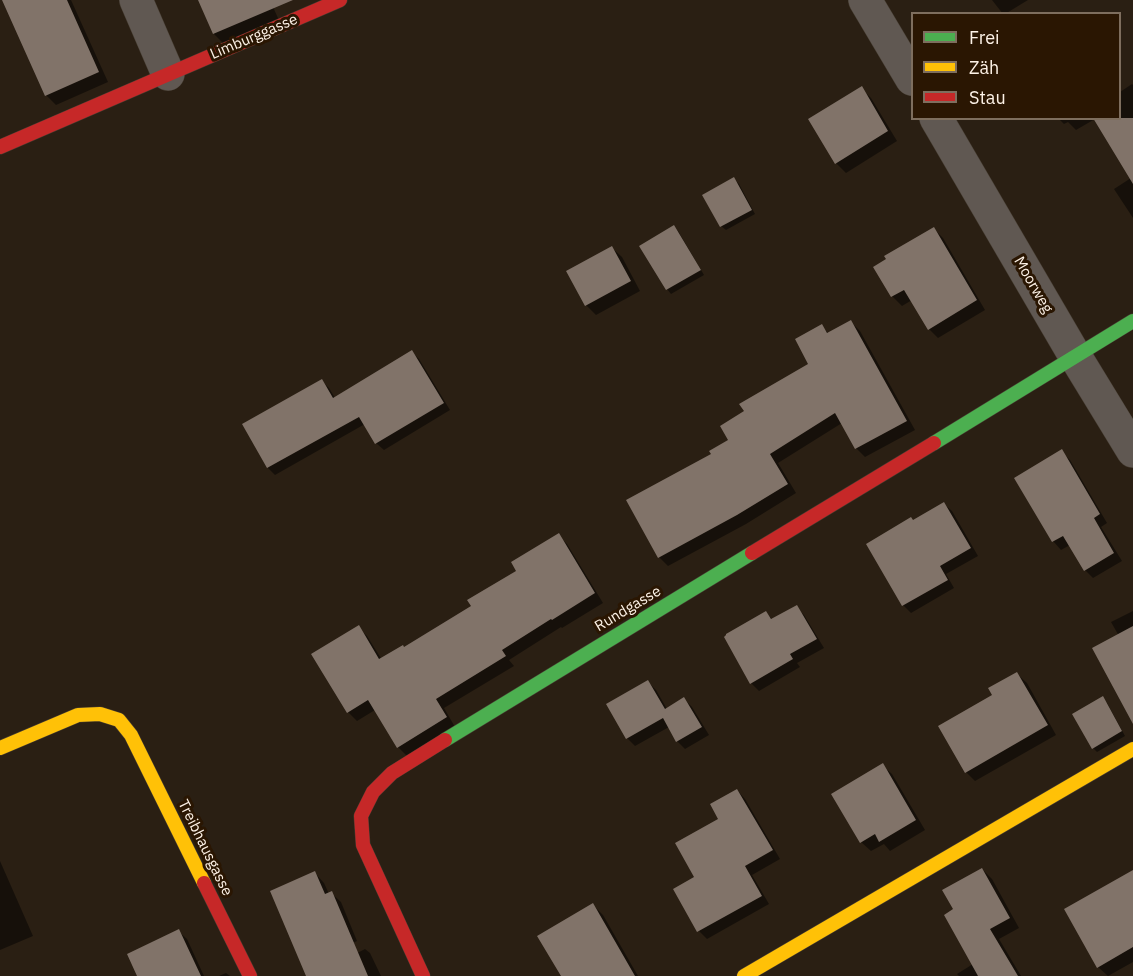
<!DOCTYPE html>
<html>
<head>
<meta charset="utf-8">
<style>
  body { margin:0 }
  #map { position:relative; width:1133px; height:976px; overflow:hidden; background:#2a1f13; font-family:"IBM Plex Sans",sans-serif }
  canvas { display:block }
  .legend { position:absolute; left:911px; top:12px; width:210px; height:108px; box-sizing:border-box; background:#2a1602; border:2px solid #7e6e5e; margin:0; padding:8px 10px; list-style:none; font-size:18px; color:#fdf2e7 }
  .legend li { display:flex; align-items:center; gap:12px; height:30px }
  .legend b { width:30px; border:2px solid #7e6e5e }
</style>
</head>
<body>
<div id="map">
<canvas width="1133" height="976"></canvas>
<ul class="legend">
<li><b style="height:8px;background:#4caf50"></b>Frei</li>
<li><b style="height:8px;background:#ffc107"></b>Zäh</li>
<li><b style="height:8px;background:#c62828"></b>Stau</li>
</ul>
</div>
<script>
const context = document.querySelector('canvas').getContext('2d');
context.lineJoin = 'round';
function paint(path, color) { context.fillStyle = color; context.fill(path, 'evenodd'); }
function stroke(path, color, width, dash) { context.strokeStyle = color; context.lineWidth = width; context.lineCap = dash ? 'butt' : 'round'; context.setLineDash(dash || []); context.stroke(path); }
function label(font, color, halo, rows, align = 'center') {
  context.font = font + ' "IBM Plex Sans",sans-serif'; context.lineWidth = 6; context.setLineDash([]); context.textBaseline = 'middle'; context.strokeStyle = halo; context.fillStyle = color; for (const [text, x, y, turn = 0] of rows) {
    context.save(); context.translate(x, y); context.rotate((+turn || 0) * Math.PI / 180); context.textAlign = isNaN(turn) ? turn : align; if (halo) context.strokeText(text, 0, 0); context.fillText(text, 0, 0); context.restore();
  }
}
paint(new Path2D(`
  M4,0h67l37,82 -52,23 -10,-10z
  M199,0h71l11,25 -53,23 -14,-14z
  M992,0h36l-23,14h-2z
  M1132,84l1,1v133l-19,-29 17,-11 -36,-59 -19,11 -8,-8 -4,2 -6,-6h62v-26z
  M861,88l10,10 26,43 -51,32 -10,-10z
  M734,179l5,5 16,30 -29,16 -5,-4z
  M674,227l4,4 26,44 -33,19 -4,-5z
  M934,229l9,9 42,72 -47,28 -9,-9 -17,-29 -10,6 -10,-10z
  M612,248l10,9 18,34 -44,24 -10,-10z
  M851,322l9,9 55,99 -50,27 -9,-9 -14,-25 -64,40 18,30 -50,31 -78,42 -9,-9 54,-102 17,-15 80,-76 11,-38 8,8z
  M412,352l7,7 31,51 -66,40 -8,-7 -11,-19 -90,51 -7,-7 54,-87 7,7 6,10z
  M1061,451l9,9 37,63 -6,4 21,34 -29,17 -8,-8 -15,-25 -9,5 -8,-9z
  M944,504l8,7 26,45 -32,18 8,14 -43,25 -8,-8 10,-84z
  M558,535l9,9 36,59 -41,25 -1,-1 -52,33 5,6 -70,42 11,19 -48,29 -9,-9 -23,-37 -18,11 -9,-9 10,-85 9,9 15,24 23,-12 68,-42 45,-35z
  M796,607l8,8 20,33 -27,15 3,4 -41,24 -8,-8 15,-70 7,7z
  M1133,611v95l-14,-70 -8,-14z
  M1017,674l10,9 29,52 -81,46 -9,-9 28,-77z
  M648,682l8,8 11,19 17,-10 8,8 17,28 -24,14 -8,-8 -8,-14 -34,19 -8,-8 -19,-33z
  M1102,698l5,5 18,33 -28,16 -4,-4z
  M882,765l10,9 33,56 -35,21 -6,-7 -13,7 -10,-9z
  M737,790l8,9 35,60 -28,16 17,29 -62,35 -8,-8 21,-112z
  M0,861l33,75 -33,14z
  M982,869l10,10 27,49 -20,11 22,37h-62l-2,-2 16,-10 -18,-54z
  M315,873l9,10 5,11 2,-1 10,9 16,39 -49,22z
  M1133,904v58l-25,14 -10,-9z
  M593,905l10,10 35,61h-75z
  M178,931l9,8 17,37h-65z
  M365,949l5,4 11,23h-34l-7,-14z
  M226,973l4,3h-11z`), '#0007');
paint(new Path2D(`
  M2,0h65l32,72 -54,24z
  M198,0h95l-80,34z
  M862,86l26,45 -53,33 -27,-45z
  M1093,118h40v66z
  M734,177l18,33 -32,17 -18,-32z
  M674,225l27,45 -35,20 -27,-44z
  M934,227l43,73 -49,30 -24,-40 -13,7 -18,-30 13,-8 -2,-3z
  M612,246l19,35 -46,25 -19,-35z
  M851,320l56,101 -52,28 -20,-36 -65,41 18,30 -51,31 -79,43 -32,-58 85,-46 -2,-3 19,-11 -8,-14 24,-15 -5,-7 69,-40 -13,-25 27,-15 5,9z
  M412,350l32,53 -69,41 -16,-27 -92,51 -25,-44 80,-45 11,19z
  M1062,449l38,65 -6,4 20,35 -30,18 -21,-35 -11,6 -38,-64z
  M944,502l27,46 -31,18 8,14 -46,26 -36,-62 45,-27 2,3z
  M559,533l36,60 -43,27 -1,-1 -49,31 4,6 -70,43 11,18 -50,31 -29,-48 -21,13 -36,-59 48,-29 20,34 24,-14 1,2 67,-41 -4,-6 49,-29 -5,-9z
  M797,605l20,34 -27,15 3,5 -43,25 -26,-47 2,-2v-1l40,-23 5,8z
  M1133,626v98l-41,-76z
  M1017,672l31,53 -83,48 -27,-47 54,-31 -4,-7z
  M648,680l17,29 19,-12 18,30 -26,15 -13,-24 -37,21 -20,-35z
  M1103,696l19,35 -30,18 -20,-35z
  M883,763l33,57 -37,22 -4,-8 -15,9 -29,-49z
  M737,789l36,61 -28,16 17,30 -65,36 -24,-43 21,-12 -19,-34 43,-24 -8,-15z
  M982,868l28,50 -20,11 28,47h-40l-34,-61 9,-6 -11,-19z
  M1133,870v77l-36,21 -33,-59z
  M315,871l10,23 7,-3 36,85h-62l-36,-85z
  M593,903l42,73h-74l-24,-40z
  M179,929l22,47h-64l-10,-22z`), '#817369');
const street = new Path2D(`
  M136,0l32,74
  M865,0l47,79
  M936,118l139,238 58,95`);
const fast = new Path2D(`
  M934,443l199,-122
  M445,740l307,-187`);
const slow = new Path2D(`
  M0,748l78,-33 22,-1 19,6 12,15 73,148
  M744,976l389,-227`);
const jam = new Path2D(`
  M0,147l340,-147
  M752,553l182,-110
  M204,883l46,93
  M423,976l-60,-131 -2,-29 12,-24 19,-19 53,-33`);
stroke(street, '#463d32', 34);
stroke(fast, '#463d32', 15);
stroke(slow, '#463d32', 15);
stroke(jam, '#463d32', 15);
stroke(street, '#605852', 33);
stroke(fast, '#4caf50', 14);
stroke(slow, '#ffc107', 14);
stroke(jam, '#c62828', 14);
label('15px', '#fdf2e7', '#2a1602', [
  ["Limburggasse",254,37,-23],
  ["Moorweg",1033,285,60],
  ["Rundgasse",628,609,-31],
  ["Treibhausgasse",205,848,64]
]);
</script>
</body>
</html>
